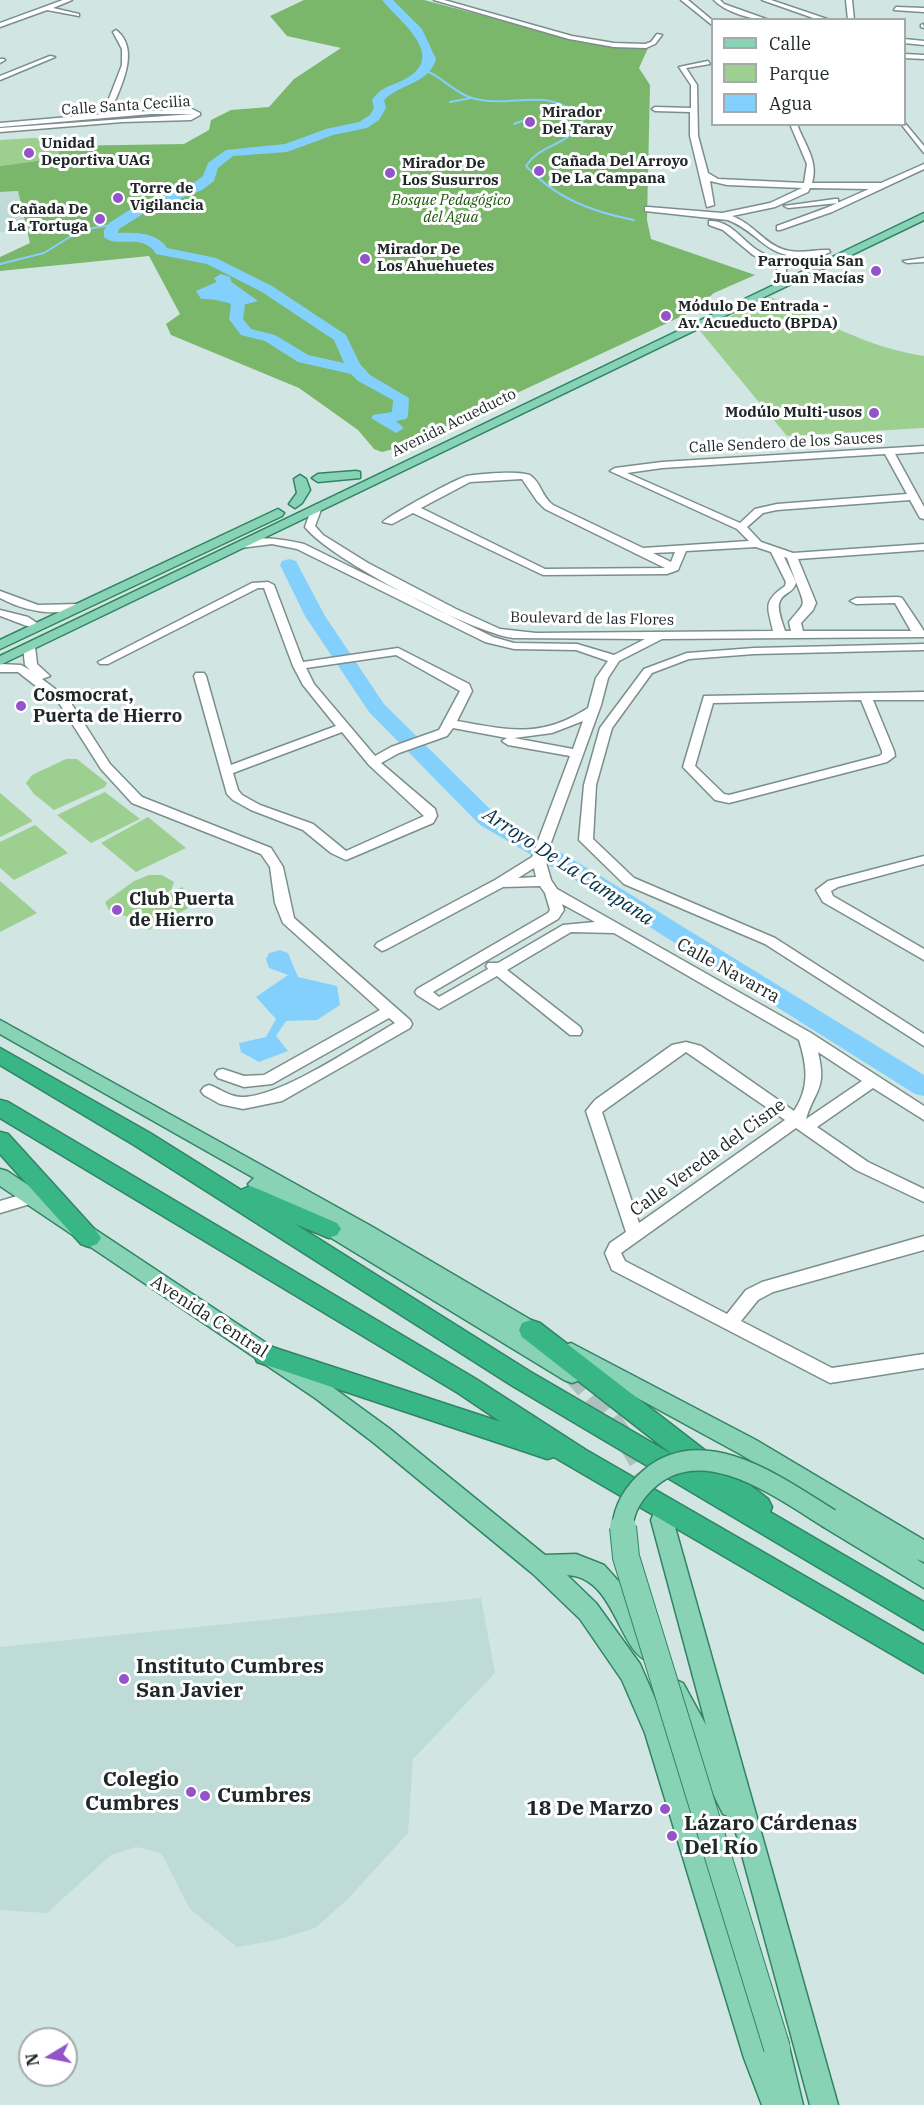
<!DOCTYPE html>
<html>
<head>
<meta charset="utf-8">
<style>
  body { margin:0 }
  #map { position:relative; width:924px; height:2105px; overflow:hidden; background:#d1e6e3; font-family:"IBM Plex Serif",serif }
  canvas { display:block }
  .legend { position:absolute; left:711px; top:18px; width:195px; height:108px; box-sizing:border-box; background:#fff; border:2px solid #a6a9a9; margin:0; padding:8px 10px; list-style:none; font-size:18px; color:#202827 }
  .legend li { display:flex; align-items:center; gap:12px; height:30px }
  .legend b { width:30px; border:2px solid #a6a9a9 }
  .north { position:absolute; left:18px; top:2027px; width:60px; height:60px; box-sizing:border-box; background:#fff; border:2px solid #a6a9a9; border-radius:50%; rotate:260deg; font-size:16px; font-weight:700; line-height:24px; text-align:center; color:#202827 }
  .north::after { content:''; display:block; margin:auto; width:21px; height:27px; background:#9553c9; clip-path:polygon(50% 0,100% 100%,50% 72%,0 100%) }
</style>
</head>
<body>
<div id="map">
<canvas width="924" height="2105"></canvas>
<ul class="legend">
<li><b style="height:8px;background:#88d3b6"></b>Calle</li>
<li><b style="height:16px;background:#9ccf90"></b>Parque</li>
<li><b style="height:16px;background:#84d0fd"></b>Agua</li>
</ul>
<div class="north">N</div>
</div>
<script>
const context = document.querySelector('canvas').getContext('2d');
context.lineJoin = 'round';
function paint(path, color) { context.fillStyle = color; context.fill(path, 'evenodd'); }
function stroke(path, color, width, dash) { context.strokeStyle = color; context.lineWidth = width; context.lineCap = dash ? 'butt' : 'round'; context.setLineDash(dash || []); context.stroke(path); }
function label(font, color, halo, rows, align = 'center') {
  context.font = font + ' "IBM Plex Serif",serif'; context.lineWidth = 6; context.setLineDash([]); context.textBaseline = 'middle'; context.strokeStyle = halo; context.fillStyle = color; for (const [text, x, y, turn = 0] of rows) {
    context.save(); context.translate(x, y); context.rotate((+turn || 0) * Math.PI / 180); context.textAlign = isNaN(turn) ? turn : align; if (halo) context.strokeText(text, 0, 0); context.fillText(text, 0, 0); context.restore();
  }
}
paint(new Path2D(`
  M18,191l9,39 -27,2v-40z
  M481,1598l14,75 -82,86 -5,74 -61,67 -32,28 -38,12 -40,7 -47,-38 -29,-56 -25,-6 -25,8 -64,58 -47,-3v-263z`), '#bedbd7');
paint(new Path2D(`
  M148,113l45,1 -193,15v-3z
  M34,138c11,1 17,3 25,10l-1,10 -58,8v-26z
  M770,297c50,23 99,51 154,59v72l-137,8 -87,-105z
  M66,759h11l30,24 -2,4 -51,23 -20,-16 -8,-11 6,-8z
  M105,792l35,27 -49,24 -34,-28z
  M0,793l33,28 -33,16z
  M148,817l38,31 -50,24 -35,-29z
  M35,825l33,28 -54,27 -14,-12v-26z
  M149,875h13l12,7 -3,8 -32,21 43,-24 15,16 -48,27 -21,-13 -19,-7 -4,-8 29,-21z
  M0,881l37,32 -37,19z`), '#9ccf90');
paint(new Path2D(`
  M304,0h120l159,42 66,4 -10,22 11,17 -3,135 4,19 104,36 -41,18 -21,18 -292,136 -19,5 -8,-3 -16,-19 -59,-42 -128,-53 -5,-11 14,-10 -31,-58 -149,15v-14l30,-14 -12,-52 -18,1v-26l58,-8 1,-10 -2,-2 127,-2 25,-14 2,-10 20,-10 38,-3 25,-28 47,-31 -54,-12 -17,-20z`), '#7ab76b');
paint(new Path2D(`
  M219,281h11l28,20c-26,9 -32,-3 -57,-2l-5,-8z
  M280,950l8,3 10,24 39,9 3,19 -23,15 -31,1 -10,15 12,15 -29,11 -18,-10 -2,-9 27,-6 10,-18 -20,-22 32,-22 -19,-7 -3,-9 3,-6z`), '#84d0fd');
stroke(new Path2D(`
  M424,70c18,6 30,23 48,28 40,12 79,-15 111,23 -18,27 -42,22 -57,45 29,32 66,46 108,54
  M450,102l21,-4
  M514,124l8,-3
  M524,127l8,-2
  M0,264l44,-11 37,-23 36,-6`), '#84d0fd', 2);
paint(new Path2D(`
  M382,0h11l29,29 14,30c-7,25 -37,25 -52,41l2,8 -7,12 -12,8 -34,7 -46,17 -54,4 -15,12 -4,13 -12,9 -56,22 -27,17 -1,4c15,-1 40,-1 49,15l49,10 56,28 74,49 14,29 10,11 39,23 -1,18 -2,3 -10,2 8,7 -8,5 -25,-15 2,-3 19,-3 1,-12 -35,-19 -7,-7 -53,-12 -33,-21 -24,-6 -12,-16 2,-14 -17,-27 7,-4 9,3 4,13 11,15 -2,14 8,10 24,6 33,20 36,8 -10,-23 -72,-48 -55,-28 -51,-10c-13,-22 -39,-5 -52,-17v-7l5,-7 27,-17 56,-22 11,-8 5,-13 18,-13 59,-6 41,-15 33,-7 11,-7 4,-7 -2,-8c12,-16 20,-13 35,-22 40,-23 -8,-57 -25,-78z
  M289,559l7,2 2,4 27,51 59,88 112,111 98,57 330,203v21l-9,-2 -337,-212 -98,-57 -111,-113 -64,-96 -25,-51 2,-4z`), '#84d0fd');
stroke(new Path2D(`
  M572,1374c34,36 62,72 82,118`), '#aec0bd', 20, [20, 10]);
const minor = new Path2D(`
  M63,0h9l-19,8 26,6v2l-32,-6 -47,17v-4z
  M434,0h10l128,36 42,7 31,1 6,-2 6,-8 5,1 -7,9 -9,4 -32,-1 -45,-8z
  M681,0h7l24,20v5z
  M714,0h6l4,4 45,16c-17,0 -44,-8 -55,-20z
  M762,0h9l59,20h-11z
  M846,0h6l2,20h-6z
  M896,7l28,1v4l-30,-2z
  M923,24l1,4 -3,-1v-2z
  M116,30c26,20 3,60 -6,83l82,-4 8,4v2l-9,5 -69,2 -122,10v-4l193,-14h-42l-151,13v-4l103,-9 19,-49v-16l-9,-17z
  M904,39l20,2v4l-20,-2z
  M904,54l20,1v4l-20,-1z
  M50,56l5,1 -55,23v-4z
  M0,59h4l1,1 -5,3z
  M708,61l2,3 -24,4 11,17 1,51 10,37 10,6 86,4 3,-19 -17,-40h7c7,20 22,37 15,59h69l43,-19v5l-92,43 -52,18h-3v-4l49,-18 43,-19 -59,-1 -2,4 -33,15 -43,9c20,7 31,26 50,33 16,6 32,0 47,1l1,2c-6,4 -15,4 -23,4 -42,3 -46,-23 -79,-36l-83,-9v-4h3l74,6 48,-10 32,-15 -75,-3 -17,-4 4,24 -7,2 -17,-71v-24l-35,-1 -3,-2 3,-2 36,1v-23l-12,-18z
  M904,122l20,24v7l-23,-29h3z
  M835,199h3v4l-50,5 -4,-2z
  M709,221c21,-1 33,19 48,29 10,7 21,8 29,17v6l-7,2 -3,-9 -23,-11 -30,-25 -14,-5z
  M924,258v4l-17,1 -4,-2z
  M924,446v6l-29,2 29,53v12l-4,-1 -10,-18 -133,10 -14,3 -16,14 14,15 32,11 131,-9v6l-126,9 18,44 -3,7 -12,13 2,8h108l-16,-28 -39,1 -6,-3 6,-3 42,-1 4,1 22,33v6l-262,2 -43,22 -11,17 -7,27 -56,154 6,21 6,9 254,144 113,73v14l-51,-32 -56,39 51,35 56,27v13l-68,-32 -60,-42 -175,125 4,8 102,53 19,-24 16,-8 162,-46v14l-151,42 -15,8 -17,21 91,47 92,-14v14l-94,15 -218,-113 -7,-17 5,-10 16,-11 -40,-121 9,-11 77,-55 14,-3 15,4 93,65c16,-24 13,-45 5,-71l-185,-107 -43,-1 -64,38 73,57 2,4 -2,4h-10l-73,-59 -58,33 -22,-14 -2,-3 2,-3 131,-76 2,-3 -5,-17 -5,-7 -37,1 -116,62 -5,2 -7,-5 2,-3 118,-63 37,-23 38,-101 -62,-11 -6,-4 5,-3 -54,-10 -6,8 -48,17 -18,10 54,46 2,7 -4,7 -87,37 -15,-7 -28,-23 -52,-20 -18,-10 -6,-6 -33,-118 2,-3h8l2,3 25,89 105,-39 -33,-41 -10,-19 -29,-78h-6l-150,76h-8l-2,-2 154,-79 16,-1 6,3 29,77 95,-14 71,36 3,7 -15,30c52,9 83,18 131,-13l8,-30 12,-17 -32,-11 -62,-1 -29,-7 -188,-93 -25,-5 -32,4 -5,-3c15,-12 51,-5 69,-1l189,93 21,6 63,1 37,11 31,-16 -132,-1c-42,-6 -182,-78 -208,-111l7,-20 5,-3 5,3 -7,19 8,9 45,28 88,46 44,20 36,4 237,-2c-5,-24 -11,-29 12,-45l1,-4 -15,-30 -15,-5 -70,4 -8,19 -11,4 -124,1 -130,-62 -21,11 -9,-2c7,-7 74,-44 84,-46 10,-2 57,-6 64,0 10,7 11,21 22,29l90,43 106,-7 -12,-12 -127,-58 5,-3 47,-6zM885,454l22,40 -130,10 -22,5 -15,14 -113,-50 35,-5zM522,479l15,22 8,8 120,59 -120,1 -124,-61 49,-26zM675,552l-4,10 -18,-9zM784,557l3,1 9,24zM796,582c10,26 10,19 -7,40l2,9h-6c-2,-7 -9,-23 -5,-30 4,-9 14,-8 16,-19zM396,655l64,36 -21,39 -48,17 -16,9 -61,-72 -8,-16zM583,721l-10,28 -59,-11 38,-5zM342,732l27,33 55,51 -78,35 -33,-27 -53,-19 -18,-10 -4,-5 -5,-17zM534,868l2,9 -18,1zM562,904l33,18 -32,3 -65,38h-10l-2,3 2,3 -49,28 -6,-5 125,-73 6,-9zM686,1052l99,68 -146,103 -37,-111zM818,1052l44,29 -56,38c9,-30 21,-29 12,-67z
  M0,591l38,14 41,-1 6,3 -2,2c-29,7 -57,3 -83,-11z
  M0,610l28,7 15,10 -2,2c-7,1 -31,-10 -41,-13z
  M29,644l6,3 2,17 13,12 -8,3 16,12v6h-8l-32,-25h-18v-8l21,1 9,5 -5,-5 -2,-18z
  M924,644v6l-170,4 -65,5 -37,14 -40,55 -16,57 -3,54 41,39 141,60 149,96v12l-159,-102 -141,-60 -45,-44 5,-55 16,-57 44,-59 43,-16 67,-5z
  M924,692v8h-51l21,51 1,5 -8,6 -158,41 -14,-3 -32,-33 21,-71zM861,700l21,51v3l-3,2 -150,39 -5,-1 -29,-28 18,-63z
  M65,699l4,1 41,64 32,33 129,51 12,19 11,51 116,102 2,4 -2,4 -128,73 -39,8 -23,-5 -16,-9 -3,-4 3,-4 5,-2c12,4 22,13 35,12 40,-2 114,-53 151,-74l-6,-5 -117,66 -28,3 -26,-9 -3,-4 3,-4 5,-1 21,7 20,-1 116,-65 -97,-87 -8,-20 -5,-36 -9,-13 -129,-51 -31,-34 -42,-66z
  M924,856v8l-86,23 -7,4 2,5 91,53v11l-101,-58 -7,-12 12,-9z
  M34,1191l6,2 2,4 -2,4 -40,12v-12z`);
const major = new Path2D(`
  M924,213v7l-924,445v-9z
  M356,471l4,1v6l-42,4 -6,-4 6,-4z
  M300,475l6,4 4,11 -8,13 -7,5 -6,-4 8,-11 -3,-14z
  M278,509l6,4 -2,3 -282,133v-9z
  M0,1020l371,206 177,104 3,6 -3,6 -7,2 39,24 3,6 -3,6 -8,3 -8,-3 -313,-191 -3,-5 6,-6 -254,-144z
  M0,1169l7,2 324,215 59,43 155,126 31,-1 28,11 17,19 36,58 3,8 -3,8 -9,3c-30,-11 -33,-84 -81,-86l29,28 44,61 26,60 100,316 11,-6 10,4 16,67h-41l-18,-47 -99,-325 -23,-53 -42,-61 -47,-45 -159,-131 -59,-45 -315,-212z
  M571,1343l185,97 168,100v22l-8,-3 8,5v24l-102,-62 -3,-7 3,-7 8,-3 5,2 -95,-57 -176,-96 -4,-6 4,-6z
  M662,1510l8,3 3,7 165,585h-28l-78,-287 -9,-4 -61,-123 3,-8 9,-4 9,4 23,42 -55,-205 3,-7z`);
const highway = new Path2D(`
  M0,1048l150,85 91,57 9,-4 8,3 79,34 4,6 -4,6 -8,3 -34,-14 234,147 144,84 -151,-118 -3,-7 3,-7 9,-3 9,3 228,176 4,8 -2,5 154,90v28l-413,-245 -377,-240 -134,-80z
  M0,1100l8,2 468,277 110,71 338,195v28l-370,-216 -7,2 -290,-97 -3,-7 3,-7 9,-3 235,77 -43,-29 -458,-275z
  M0,1132l8,2 89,98 4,6 -4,6 -8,3 -8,-3 -81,-90z`);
stroke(minor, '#7b8e8c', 3);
stroke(major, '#308465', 3);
stroke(highway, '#308465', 3);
paint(minor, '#fff');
paint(major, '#88d3b6');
paint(highway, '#39b686');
const majorBridgeFar1 = new Path2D(`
  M622,1529c2,-22 12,-37 28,-51 55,-47 131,11 180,41`);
const majorBridge = new Path2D(`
  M623,1527l3,30 151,491`);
stroke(majorBridgeFar1, '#308465', 23, []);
stroke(majorBridge, '#308465', 28, []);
stroke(majorBridgeFar1, '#88d3b6', 20);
stroke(majorBridge, '#88d3b6', 26);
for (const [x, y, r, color] of [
  [530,122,6,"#9553c9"],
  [29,153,6,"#9553c9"],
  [539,171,6,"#9553c9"],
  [390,173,6,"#9553c9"],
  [118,198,6,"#9553c9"],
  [100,219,6,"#9553c9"],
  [365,259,6,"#9553c9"],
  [876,271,6,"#9553c9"],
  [666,316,6,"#9553c9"],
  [874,413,6,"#9553c9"],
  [21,706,6,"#9553c9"],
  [117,910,6,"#9553c9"],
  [124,1679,6,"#9553c9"],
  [191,1792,6,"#9553c9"],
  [205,1796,6,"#9553c9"],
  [665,1809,6,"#9553c9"],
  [672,1836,6,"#9553c9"]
]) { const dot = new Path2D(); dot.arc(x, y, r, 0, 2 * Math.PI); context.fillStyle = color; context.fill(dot); stroke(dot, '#fff', 2); }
label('15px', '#202827', '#fff', [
  ["Calle Santa Cecilia",126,106,-4],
  ["Avenida Acueducto",454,423,-26],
  ["Calle Sendero de los Sauces",786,443,-3],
  ["Boulevard de las Flores",592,619,1]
]);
label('bold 15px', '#202827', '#fff', [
  ["Mirador",542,113],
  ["Del Taray",542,130],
  ["Unidad",41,144],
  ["Deportiva UAG",41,161],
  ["Cañada Del Arroyo",551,162],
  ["De La Campana",551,179],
  ["Mirador De",402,164],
  ["Los Susurros",402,181],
  ["Torre de",130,189],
  ["Vigilancia",130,206],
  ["Cañada De",88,210,"right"],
  ["La Tortuga",88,227,"right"],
  ["Mirador De",377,250],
  ["Los Ahuehuetes",377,267],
  ["Parroquia San",864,262,"right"],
  ["Juan Macías",864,279,"right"],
  ["Módulo De Entrada -",678,307],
  ["Av. Acueducto (BPDA)",678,324],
  ["Modúlo Multi-usos",862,413,"right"]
], 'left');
label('italic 15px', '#185402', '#fff', [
  ["Bosque Pedagógico",451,201],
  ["del Agua",451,218]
]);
label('bold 18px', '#202827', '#fff', [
  ["Cosmocrat,",33,696],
  ["Puerta de Hierro",33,717],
  ["Club Puerta",129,900],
  ["de Hierro",129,921]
], 'left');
label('18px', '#202827', '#fff', [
  ["Calle Navarra",728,971,29],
  ["Calle Vereda del Cisne",708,1158,-36],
  ["Avenida Central",209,1317,33]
]);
label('italic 20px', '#05344a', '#fff', [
  ["Arroyo De La Campana",568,867,33]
]);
label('bold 21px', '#202827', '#fff', [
  ["Instituto Cumbres",136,1667],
  ["San Javier",136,1691],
  ["Colegio",179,1780,"right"],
  ["Cumbres",179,1804,"right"],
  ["Cumbres",217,1796],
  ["18 De Marzo",653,1809,"right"],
  ["Lázaro Cárdenas",684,1824],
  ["Del Río",684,1848]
], 'left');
</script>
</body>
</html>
